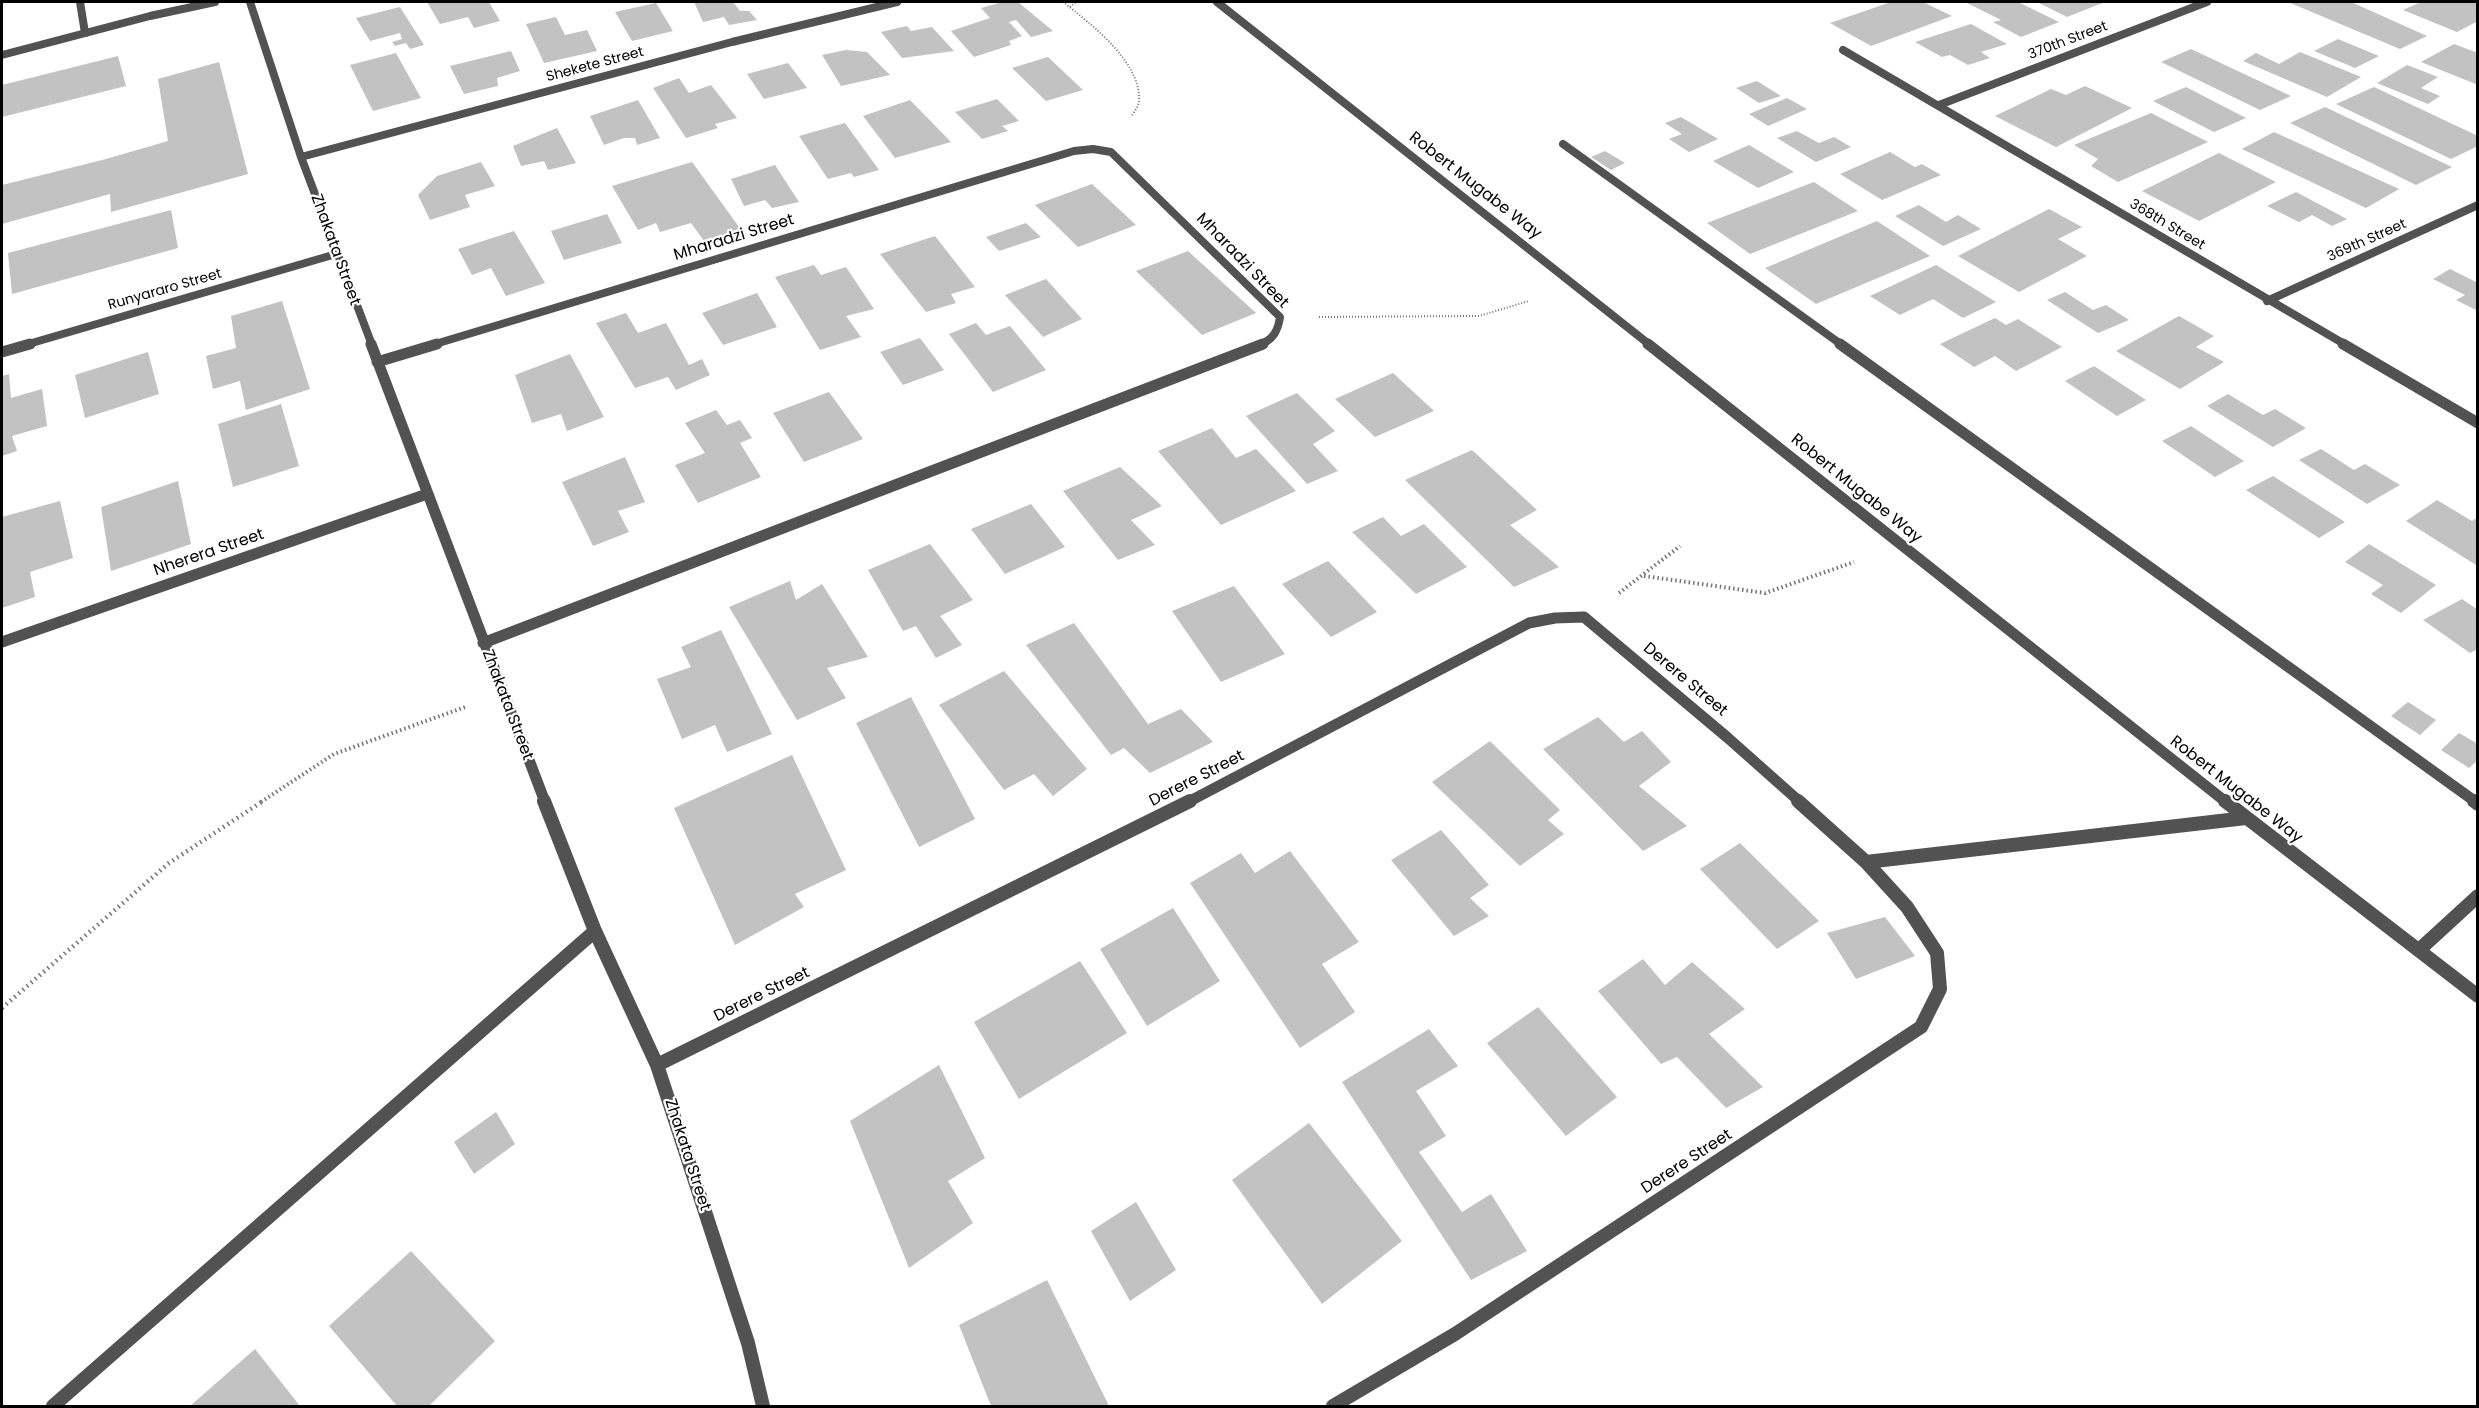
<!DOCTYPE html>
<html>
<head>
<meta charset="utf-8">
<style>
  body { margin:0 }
  #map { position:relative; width:2479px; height:1408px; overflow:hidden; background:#fff; font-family:Poppins,sans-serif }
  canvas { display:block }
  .frame { position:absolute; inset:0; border:3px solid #000; pointer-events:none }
</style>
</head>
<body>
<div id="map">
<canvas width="2479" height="1408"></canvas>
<div class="frame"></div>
</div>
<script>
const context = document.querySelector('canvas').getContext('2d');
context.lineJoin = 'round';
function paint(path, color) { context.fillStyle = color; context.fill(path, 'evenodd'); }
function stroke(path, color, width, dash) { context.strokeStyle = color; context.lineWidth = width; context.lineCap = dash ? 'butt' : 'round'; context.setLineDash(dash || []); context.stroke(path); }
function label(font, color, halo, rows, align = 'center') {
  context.font = font + ' Poppins,sans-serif'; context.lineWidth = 4.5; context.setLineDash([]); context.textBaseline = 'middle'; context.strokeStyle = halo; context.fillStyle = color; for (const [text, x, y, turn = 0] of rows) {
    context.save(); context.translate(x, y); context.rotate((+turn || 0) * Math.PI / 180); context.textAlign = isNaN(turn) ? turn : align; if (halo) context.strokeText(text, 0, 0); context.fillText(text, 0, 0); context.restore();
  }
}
paint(new Path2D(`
  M427,2h62l11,19 -26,7 -6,-11 -28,7z
  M694,2h39l7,9h9l8,9 -28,5 -5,-8 -21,5z
  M1003,2h15l35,29 -22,6 -15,-17 -7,2 13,14 -13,5 2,4 -37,12 -23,-26 39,-13 -9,-10z
  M1891,2h32l29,14 -81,30 -41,-23z
  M1965,2h53l41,20 -38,15 -28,-15 8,-2z
  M2042,2h63l-38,15 -28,-14z
  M2288,2h63l76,34 -27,13z
  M2421,2h57v19l-21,11 -54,-22z
  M656,3l17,28 -41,10 -17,-29z
  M400,7l24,38 -14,4 -4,-6 -11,3 -3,-4 10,-3 -2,-6 -30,8 -14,-23z
  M556,17l9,18 22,-5 10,21 -53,12 -18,-39z
  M1971,24l36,20 -26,8 9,6 -22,7 -18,-10 -8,2 -27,-15z
  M907,26l4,5 21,-4 22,24 -52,7 -21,-26z
  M2338,39l41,17 -24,12 -41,-17z
  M2454,44l24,9v32l-57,-23z
  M2191,49l100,47 -31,14 -99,-48z
  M846,50l21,2 23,23 -49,11 -19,-31z
  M511,51l9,20 -23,7 1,8 -34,8 -14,-28z
  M2300,52l61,25 -34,20 -84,-36 13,-8 23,11z
  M396,53l25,45 -48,13 -23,-46z
  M118,56l8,30 -124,31v-32z
  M1048,57l35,33 -37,11 -34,-33z
  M219,62l29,112 -137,38 -1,-18 -108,30v-39l104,-26 62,-18 -10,-62z
  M788,63l19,25 -43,11 -17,-25z
  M2407,65l31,12 -17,11 19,8 -12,8 -51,-21z
  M679,78l10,15 22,-8 26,33 -22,6 3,4 -32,10 -33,-50z
  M1757,81l24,15 -22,7 -23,-15z
  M2085,86l47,22 -76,39 -61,-31 56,-27 15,6z
  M2186,87l60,31 -32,14 -61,-31z
  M2374,87l104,49v10l-27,13 -115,-55z
  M1787,98l20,11 -39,17 -19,-12z
  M997,99l22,22 -17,5 6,5 -26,8 -27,-27z
  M638,100l22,38 -23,7 -2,-7h-11l-20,7 -14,-29z
  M910,100l41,42 -56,16 -32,-42z
  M2325,107l127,60 -36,18 -126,-62z
  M2151,113l57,29 -90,40 -27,-16 7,-7 -24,-14z
  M1681,117l37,22 -29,13 -20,-13 13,-5 -17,-11z
  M845,123l34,47 -25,7 -3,-4 -23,6 -29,-43z
  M557,128l19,35 -28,7 -4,-9 -23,5 -8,-20z
  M1797,131l22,12 15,-6 17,10 -35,15 -39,-24z
  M2274,132l125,57 -33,19 -124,-59z
  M1749,145l45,27 -36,16 -45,-27z
  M1605,151l20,12 -14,7 -20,-13z
  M1890,152l25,15 7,-3 19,11 -59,25 -42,-26z
  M2219,153l57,29 -77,39 -57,-30z
  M481,162l14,24 -30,9 5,12 -40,13 -12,-25 19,-19z
  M692,162l50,69 -38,10 -13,-18 -31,9 -4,-9 -18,7 -26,-44z
  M775,165l24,37 -27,6 -7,-8 -21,6 -13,-27z
  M1814,182l44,29 -108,43 -43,-31z
  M1092,184l44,41 -58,22 -43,-42z
  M2296,192l51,27 -15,7 -20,-11 -13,7 -32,-16z
  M1919,205l27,17 12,-7 23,14 -38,17 -48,-30z
  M2049,209l33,18 -24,12 29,17 -68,36 -61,-36z
  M171,210l7,38 -166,46 -4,-41z
  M607,214l15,29 -58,17 -13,-29z
  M1877,221l53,35 -114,48 -51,-36z
  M1026,223l15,14 -42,14 -13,-14z
  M514,231l31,52 -39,13 -15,-28 -19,7 -14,-26z
  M935,236l40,51 -24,7 5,9 -30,9 -46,-58z
  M1188,251l68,62 -54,22 -66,-64z
  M814,265l7,10 25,-8 28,42 -28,7 15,21 -41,13 -45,-73z
  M1936,265l60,37 -33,16 -30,-19 -33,16 -30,-19z
  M2450,269l28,14v28l-22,-11 9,-5 -32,-16z
  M1046,279l36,40 -39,18 -38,-42z
  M2065,292l28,18 13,-5 23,15 -31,13 -51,-33z
  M757,293l20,34 -54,18 -21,-32z
  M282,301l28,88 -64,21 -6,-29 -27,8 -7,-33 30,-8 -5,-32z
  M626,313l12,20 28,-10 23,42 13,-6 8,16 -34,15 -8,-13 -33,11 -39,-65z
  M2179,316l35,20 -18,11 28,15 -44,27 -64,-38z
  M1995,318l11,7 12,-6 44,28 -46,24 -21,-15 -21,11 -34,-23z
  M976,323l10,12 24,-9 36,44 -53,22 -44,-58z
  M920,338l24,32 -41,15 -23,-33z
  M148,352l11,42 -74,24 -10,-43z
  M570,354l34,63 -37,14 -6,-17 -29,9 -17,-48z
  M2094,366l52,34 -29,16 -52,-35z
  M1393,373l41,38 -59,26 -40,-38z
  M9,374l2,24 31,-9 5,37 -35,10 5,15 -15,5v-80z
  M829,392l34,47 -59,23 -31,-49z
  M1297,393l38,38 -22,13 25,27 -31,13 -61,-68z
  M2228,394l35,21 12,-6 31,19 -33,19 -66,-41z
  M281,404l18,62 -66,21 -15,-63z
  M716,410l11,15 13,-5 12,18 -12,5 21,34 -63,26 -23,-38 30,-12 -20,-30z
  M2191,426l53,35 -29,16 -53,-36z
  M1212,428l24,30 20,-9 40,42 -75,34 -63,-74z
  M2321,449l33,21 11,-6 35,21 -33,19 -68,-44z
  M1472,450l65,60 -27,15 49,42 -45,20 -109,-107z
  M625,457l20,45 -27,9 11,21 -36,14 -31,-64z
  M1120,467l42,39 -31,14 24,25 -37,15 -55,-69z
  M2273,476l72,46 -26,16 -73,-48z
  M178,481l13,63 -80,27 -10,-64z
  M2437,500l35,21 6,-4 -2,48 -70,-44z
  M60,501l13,57 -43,14 5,25 -33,11v-91z
  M1031,504l34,43 -60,27 -34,-45z
  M1383,517l18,19 23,-12 43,43 -51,27 -64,-62z
  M930,544l43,56 -33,16 22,29 -26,13 -20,-32 -13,5 -35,-61z
  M2369,544l67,41 -35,28 -30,-19 12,-9 -38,-23z
  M1328,561l49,51 -46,25 -49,-53z
  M790,581l6,19 26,-16 46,73 -41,11 19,30 -49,22 -68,-113z
  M1234,586l51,68 -64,28 -49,-71z
  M2462,599l16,11v39l-8,4 -47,-33z
  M1074,623l74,101 33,-15 32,33 -63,31 -26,-25 -13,7 -85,-110z
  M721,630l51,104 -45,18 -12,-27 -33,14 -25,-60 34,-12 -10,-20z
  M1004,671l83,98 -34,27 -19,-22 -30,16 -65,-85z
  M911,697l64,122 -56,28 -63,-124z
  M2408,702l28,18 -16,15 -29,-19z
  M1598,717l26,25 18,-11 29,31 -32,24 48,40 -44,25 -100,-102z
  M2459,733l19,11v16l-9,8 -28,-18z
  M1490,741l70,69 -12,10 16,14 -44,32 -88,-84z
  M792,755l54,115 -51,24 9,13 -69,38 -61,-137z
  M1441,830l48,55 -19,13 19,18 -35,20 -63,-76z
  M1740,843l79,78 -42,28 -77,-80z
  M1290,851l69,91 -37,22 33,48 -55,36 -110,-165 51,-30 14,20z
  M1173,908l47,73 -73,45 -47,-77z
  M1885,917l30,39 -59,23 -29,-46z
  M1643,959l22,26 27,-23 53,47 -36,25 54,53 -37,21 -49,-51 -16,7 -63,-73z
  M1080,961l47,72 -108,66 -45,-77z
  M1538,1007l79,90 -51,39 -79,-93z
  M1429,1029l29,37 -42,25 30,45 -27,16 43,60 29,-18 36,57 -56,29 -129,-198z
  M939,1065l46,93 -37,23 25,42 -64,45 -59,-147z
  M496,1112l19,32 -41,30 -20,-32z
  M1309,1123l93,118 -80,63 -90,-124z
  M1136,1202l40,68 -46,31 -39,-70z
  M411,1251l84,90 -66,65h-32l-68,-80z
  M1047,1280l62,126h-118l-32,-81z
  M255,1349l45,57h-110z`), '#c2c2c2');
stroke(new Path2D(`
  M1063,2c27,21 78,60 76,98 0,6 -5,12 -8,17
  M1070,7l6,-5
  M1319,317l160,-1 50,-15`), '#747474', 2, [1, 2]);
stroke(new Path2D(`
  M1644,576l121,17 89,-31
  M1619,593l61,-47
  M261,802l73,-48 131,-47`), '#747474', 4, [1.5, 3]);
stroke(new Path2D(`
  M2,1008l167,-145 94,-62`), '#747474', 4.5, [1.5, 4]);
stroke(new Path2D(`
  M80,2l5,31
  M250,2l51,155 71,188
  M1843,50l503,295
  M1939,105l268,-103
  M1563,144l279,201
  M301,157l431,-115 165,-40
  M2267,301l211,-96
  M25,345l311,-91
  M432,345l642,-194 19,-2 18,3 169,165c-2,14 -7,23 -21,28`), '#525252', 8);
stroke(new Path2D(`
  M371,344l174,458
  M1840,344l636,458
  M2343,344l135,79
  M2,352l28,-8
  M377,362l60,-18
  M2,642l425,-148
  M483,643l780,-299
  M1188,802l341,-179 26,-5 29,-1 144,121 72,64`), '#525252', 11);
stroke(new Path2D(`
  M544,801l51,130 62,134 91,278 15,63
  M2474,801l4,3
  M1866,862l380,-44
  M2419,950l59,-54
  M657,1065l533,-264
  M53,1406l542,-475
  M1333,1406l122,-72 466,-307 19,-38 -3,-36 -30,-46 -41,-45 -68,-61`), '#525252', 14);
stroke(new Path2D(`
  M1217,2l433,343
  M2,55l148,-39 65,-14`), '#525252', 8);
stroke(new Path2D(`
  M1648,344l578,458`), '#525252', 11);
stroke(new Path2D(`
  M2225,801l253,195`), '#525252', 14);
label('14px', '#000', '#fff', [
  ["370th Street",2068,41,-21],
  ["Shekete Street",595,65,-15],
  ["368th Street",2167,225,31],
  ["369th Street",2367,241,-24],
  ["Runyararo Street",165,290,-16]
]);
label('16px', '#000', '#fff', [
  ["Robert Mugabe Way",1475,186,38],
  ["Mharadzi Street",734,238,-17],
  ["Zhakata Street",335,250,70],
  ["Mharadzi Street",1242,261,46],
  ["Robert Mugabe Way",1856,489,39],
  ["Nherera Street",209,553,-19],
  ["Derere Street",1685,680,40],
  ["Zhakata Street",507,705,69],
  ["Derere Street",1197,779,-27],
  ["Robert Mugabe Way",2236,790,38],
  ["Derere Street",762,995,-26],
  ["Zhakata Street",687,1155,72],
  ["Derere Street",1687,1162,-33]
]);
</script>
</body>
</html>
